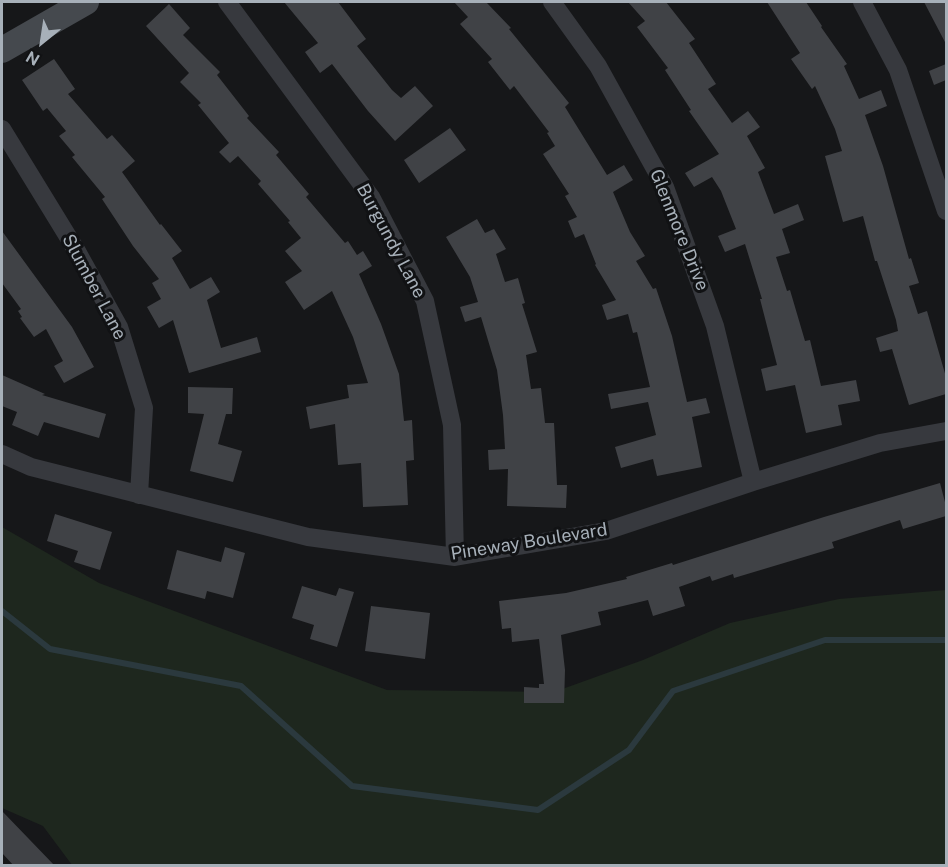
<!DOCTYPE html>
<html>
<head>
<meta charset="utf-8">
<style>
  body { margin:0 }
  #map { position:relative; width:948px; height:867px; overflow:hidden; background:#161719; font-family:"Public Sans",sans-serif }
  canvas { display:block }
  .frame { position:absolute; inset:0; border:3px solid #a7b0b9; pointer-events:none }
  .north { position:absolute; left:12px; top:12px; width:60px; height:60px; -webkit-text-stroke:4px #111214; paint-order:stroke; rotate:210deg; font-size:16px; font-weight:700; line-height:24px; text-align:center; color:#a7b0b9 }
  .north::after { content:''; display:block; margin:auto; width:21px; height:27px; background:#a7b0b9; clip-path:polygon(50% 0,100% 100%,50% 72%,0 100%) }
</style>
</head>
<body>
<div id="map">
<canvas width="948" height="867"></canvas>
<div class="frame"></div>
<div class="north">N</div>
</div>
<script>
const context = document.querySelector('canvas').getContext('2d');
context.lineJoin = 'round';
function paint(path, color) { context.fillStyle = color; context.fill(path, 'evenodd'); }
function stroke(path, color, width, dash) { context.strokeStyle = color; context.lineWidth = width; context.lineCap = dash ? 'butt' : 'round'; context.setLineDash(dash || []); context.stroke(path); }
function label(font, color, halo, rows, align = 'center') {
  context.font = font + ' "Public Sans",sans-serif'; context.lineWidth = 6; context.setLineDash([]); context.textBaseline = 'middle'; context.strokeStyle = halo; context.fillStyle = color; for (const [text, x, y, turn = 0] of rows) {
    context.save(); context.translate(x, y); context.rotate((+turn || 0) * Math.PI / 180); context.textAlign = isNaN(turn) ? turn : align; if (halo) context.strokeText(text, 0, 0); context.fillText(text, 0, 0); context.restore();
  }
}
paint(new Path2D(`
  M2,527l97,56 288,107 167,2 89,-32 87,-37 109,-24 107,-9v275h-874l-29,-39 -41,-18z`), '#1e271e');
stroke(new Path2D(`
  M2,611l48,38 191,37 111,100 186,24 91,-60 44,-59 152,-51h121`), '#2b393e', 6);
paint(new Path2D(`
  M284,2h54l28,37 -9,7 35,44 9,8 14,-12 18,20 -38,35 -27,-30 -36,-47 -12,9 -15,-21 13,-9z
  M454,2h32l25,26 -2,1 60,74 -4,4 42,68 17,-10 9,15 -20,12 17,40 15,24 -9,5 17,28 3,-1 16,48 15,66 19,-4 4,15 -18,4 10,50 -45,9 -4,-17 -32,9 -6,-21 41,-12 -8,-33 -37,7 -3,-15 42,-7 -13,-55 -4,1 -5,-19 -21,6 -5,-15 14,-5 -21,-35 1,-1 -12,-30 -9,4 -7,-17 9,-4 -12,-21 4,-2 -26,-40 12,-8 -8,-13 2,-1 -35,-46 -4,4 -22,-28 4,-3 -32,-35 8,-7z
  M628,2h38l29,37 -6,4 27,41 -8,5 24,34 16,-12 12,16 -13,9 18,32 -7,4 16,42 24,-10 6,16 -22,9 8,24 -14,4 11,34 3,-1 15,51 5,-1 11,46 35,-6 4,21 -22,4 4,20 -36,8 -11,-48 -29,6 -5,-22 16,-4 -17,-66h2l-17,-55 -20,8 -7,-16 18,-7 -15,-38 -9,-14 -18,10 -9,-14 34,-19 -30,-43 2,-1 -26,-40 3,-2 -31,-41 8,-6z
  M767,2h39l16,24 -1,1 26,37 -3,2 15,33 22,-9 6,16 -22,9 18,51 26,93 2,-1 8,25 -10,3 9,28 9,-3 19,66v17l-37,11 -17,-56 -12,3 -4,-14 22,-7 -2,-11 -19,-59h-2l-12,-45 -20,6 -18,-66 17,-5 -7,-22 -20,-43 -3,3 -21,-30 9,-6z
  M924,2h22v42z
  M169,4l21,24 -7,7 37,37 -3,3 32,41 -2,2 32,34 -3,3 33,39 -3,3 39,46 3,-2 9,14 6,-4 9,15 -13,8 22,50 18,50 5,47 8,-1 2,40 -8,1 2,44 -45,2 -2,-44 -23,2 -3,-41 -25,5 -4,-22 43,-9 -2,-13 21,-2 -15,-46 -21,-46 -28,19 -19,-28 17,-11 -17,-20 16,-13 -13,-16 2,-1 -32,-37 3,-3 -23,-25 -8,7 -11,-11 10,-9 -31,-38 3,-2 -21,-21 9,-9 -43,-47z
  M54,59l21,30 -7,5 39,45 5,-4 23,26 -13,11 38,53 1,-1 21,27 -10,7 18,31 21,-12 9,15 -13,8 14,48 36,-11 4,15 -72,21 -16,-53 -14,8 -12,-21 14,-8 -9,-16 7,-4 -26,-33 -31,-47 3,-2 -33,-40 3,-2 -16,-19 7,-5 -19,-23 -4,3 -21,-31z
  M946,64v16l-12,5 -5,-14z
  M450,128l16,22 -47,33 -15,-23z
  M477,219l8,14 9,-4 12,20 -10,5 9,28 13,-4 7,25 -3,1 15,48 -11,3 5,34 10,-1 4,35h9l3,62h10l-1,23 -59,-2 1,-37 -19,1 -1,-20 17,-1 -2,-34 -6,-45 -16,-53 -16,5 -5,-15 18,-5 -8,-25 -24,-40z
  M2,231l70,96 22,40 -30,16 -10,-17 9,-5 -17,-32 -12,8 -14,-19 2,-1 -4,-6 3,-2 -19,-26z
  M2,375l43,19 -3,1 64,19 -7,24 -55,-16 -6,14 -26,-11 5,-13 -15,-6z
  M188,387l45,1 -1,26h-6l-8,30 24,7 -9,31 -43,-11 14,-57 -16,-1z
  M940,483l6,23v10l-43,13 -3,-9 -68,22 2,6 -100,30 -1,-4 -21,7 -2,-5 -31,11 6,19 -32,10 -5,-16 -50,12 3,13 -40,10 4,35 -1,33h-40v-16l15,1v-4h5l-5,-45 -27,3 -1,-14 -9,1 -3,-28 67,-8 61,-14 -1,-2 46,-14 1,2 151,-48z
  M55,514l57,18 -12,38 -26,-8 4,-11 -31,-10z
  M225,547l20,6 -12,45 -26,-7 -2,8 -38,-10 10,-39 44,12z
  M302,586l34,10 3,-8 15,4 -17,55 -27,-8 4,-14 -22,-7z
  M371,606l59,7 -5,46 -60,-8z
  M2,811l53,55h-41l-12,-13z`), '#404246');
stroke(new Path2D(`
  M227,2l144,195 54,104 27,124 3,132
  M552,2l46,64 67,121 50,139 38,156
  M862,2l36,68 48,141
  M2,129l76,124 41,74 25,81 -5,87
  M2,454l29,13 277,70 147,20 151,-26 147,-49 127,-39 66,-12`), '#37393e', 18);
stroke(new Path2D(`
  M2,50l84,-48`), '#45494e', 26);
label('18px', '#a7b0b9', '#111214', [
  ["Glenmore Drive",679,230,68],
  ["Burgundy Lane",391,241,62],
  ["Slumber Lane",94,287,62],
  ["Pineway Boulevard",529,542,-9]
]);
</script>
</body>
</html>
